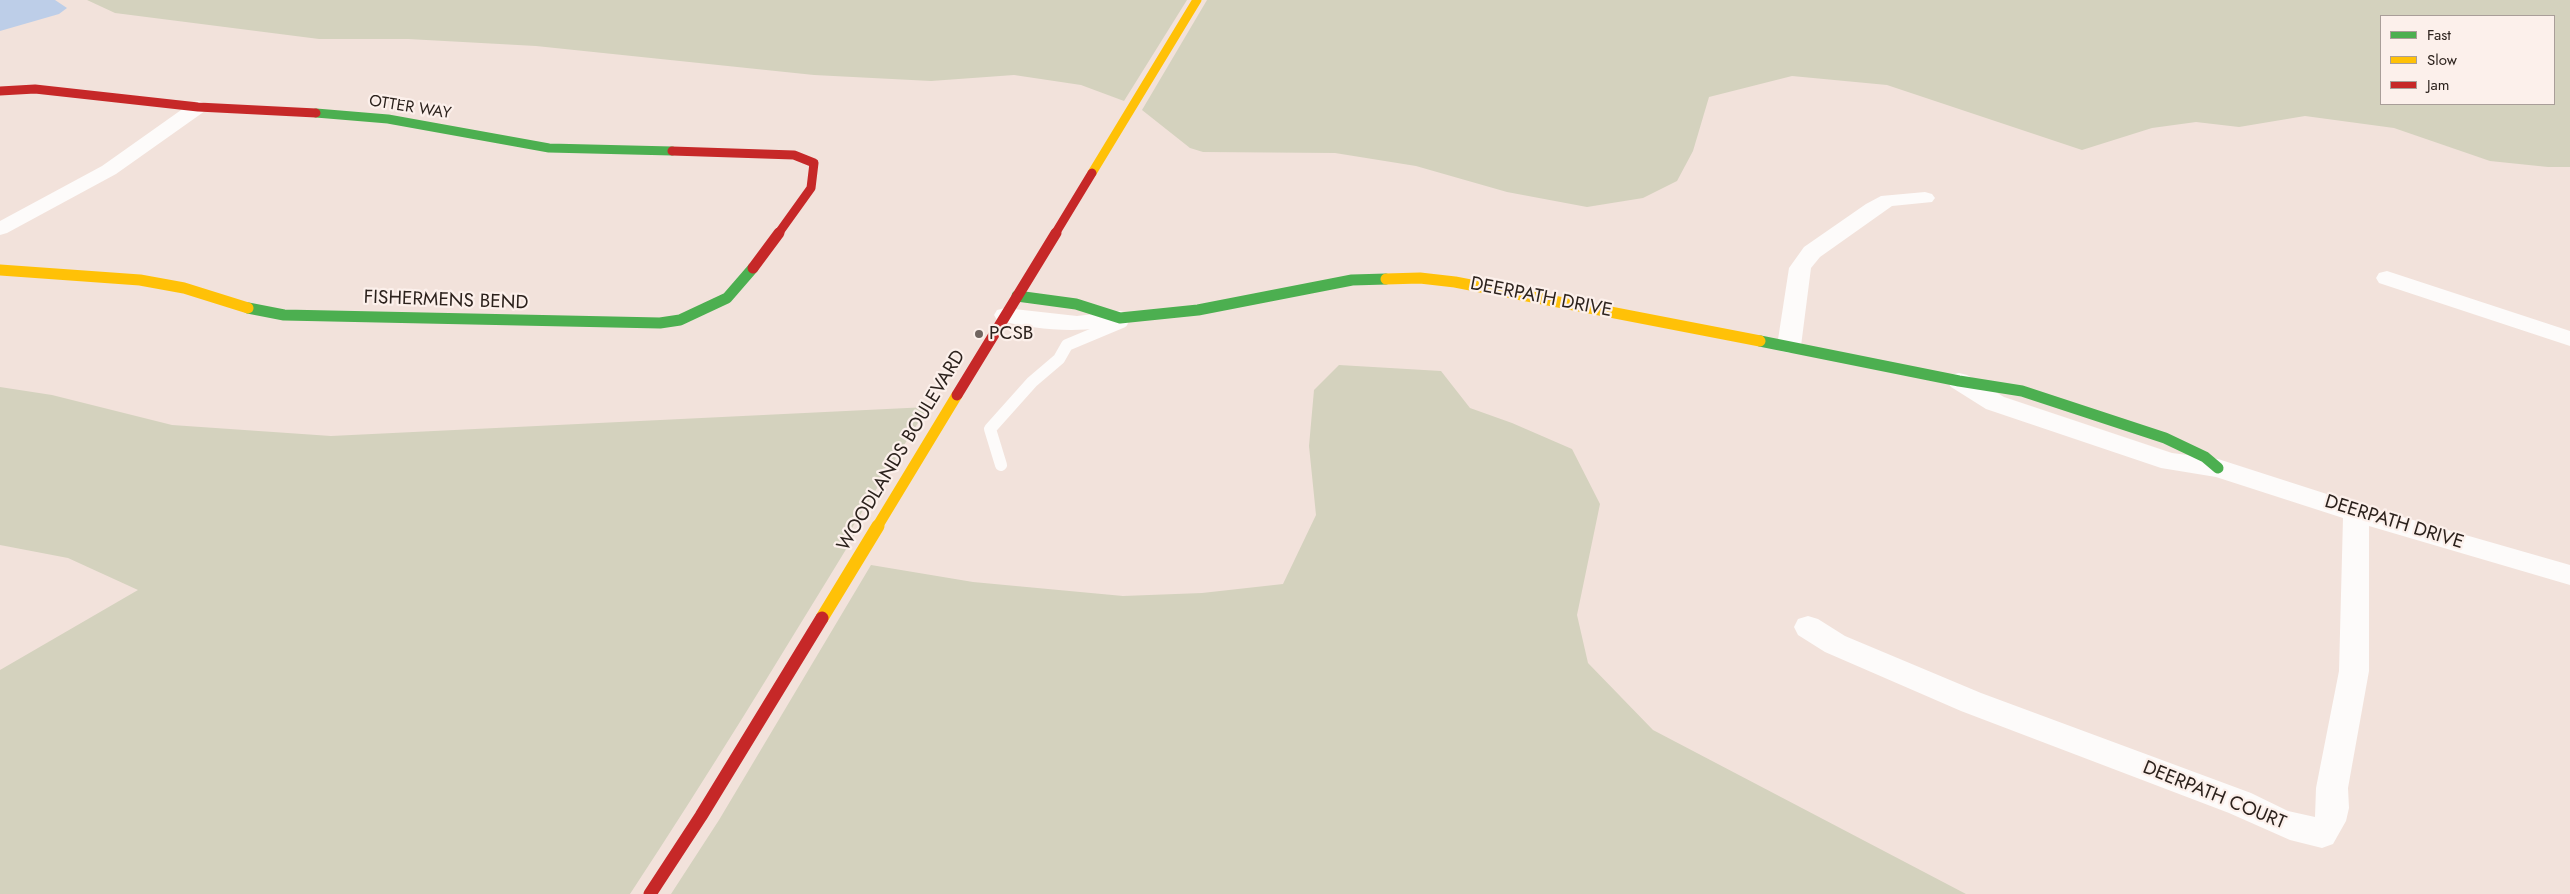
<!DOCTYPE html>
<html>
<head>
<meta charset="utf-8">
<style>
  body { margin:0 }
  #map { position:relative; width:2570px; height:894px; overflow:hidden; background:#f2e2db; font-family:Jost,sans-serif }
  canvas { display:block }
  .legend { position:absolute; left:2380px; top:15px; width:175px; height:90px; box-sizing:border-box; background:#fcf0eb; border:1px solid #a99e99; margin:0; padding:6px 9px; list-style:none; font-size:15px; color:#2c221d }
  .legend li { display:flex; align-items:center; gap:10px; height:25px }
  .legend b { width:25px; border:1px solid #a99e99 }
</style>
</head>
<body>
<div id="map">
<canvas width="2570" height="894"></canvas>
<ul class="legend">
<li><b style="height:6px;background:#4caf50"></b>Fast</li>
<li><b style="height:6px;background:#ffc107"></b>Slow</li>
<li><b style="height:6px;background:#c62828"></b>Jam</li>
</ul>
</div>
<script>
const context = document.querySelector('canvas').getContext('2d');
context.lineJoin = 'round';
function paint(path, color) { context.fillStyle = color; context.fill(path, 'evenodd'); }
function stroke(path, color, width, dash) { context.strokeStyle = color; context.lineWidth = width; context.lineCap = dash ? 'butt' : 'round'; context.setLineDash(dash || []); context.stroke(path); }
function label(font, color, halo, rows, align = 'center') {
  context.font = font + ' Jost,sans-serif'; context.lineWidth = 4.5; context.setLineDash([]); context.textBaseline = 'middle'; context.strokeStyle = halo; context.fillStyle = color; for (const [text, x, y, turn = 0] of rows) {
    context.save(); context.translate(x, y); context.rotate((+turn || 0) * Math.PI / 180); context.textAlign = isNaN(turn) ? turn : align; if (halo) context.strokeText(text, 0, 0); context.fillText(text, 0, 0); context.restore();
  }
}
paint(new Path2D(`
  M87,0h1100l-63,101 -43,-16 -67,-10 -83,6 -117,-6 -278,-29 -128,-7h-89l-204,-26z
  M1207,0h1363v167h-22l-58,-6 -96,-33 -89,-12 -66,11 -43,-5 -44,6 -70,22 -195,-65 -95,-9 -83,21 -16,54 -16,30 -34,17 -56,9 -80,-15 -91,-26 -81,-13 -132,-1 -13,-4 -48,-38zM2381,16h173v88h-173z
  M1339,365l102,6 29,37 42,15 60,26 28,55 -23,111 11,48 65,67 313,164h-1295l48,-74 152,-255 102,17 150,14 79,-3 81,-9 33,-69 -7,-69 5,-56z
  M0,387l52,8 120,30 159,11 597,-29 -78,124 6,2c-74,121 -148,243 -226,361h-630v-224l138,-80 -70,-32 -68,-13z`), '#d4d2be');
paint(new Path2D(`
  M0,0h55l12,8 -8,6 -59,17z`), '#bdcee8');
stroke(new Path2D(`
  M1001,465l-11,-36 42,-47 27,-23 8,-14 55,-23`), '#fdfbfa', 12);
paint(new Path2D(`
  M198,101l7,2 2,4 -2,4 -89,63 -109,59 -7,2v-14l102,-55 89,-63z
  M1925,192l7,2 3,4 -3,4 -40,4 -72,51 -9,11 -10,78 -4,5 -8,2 -8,-2 -4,-5 12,-78 15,-21 62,-43 15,-8z
  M2387,271l183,60v15l-191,-63 -3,-5 3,-5z
  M1005,308l72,8 43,-5 8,2 3,5 -3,5c-43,11 -88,8 -131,-3l-3,-5 3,-5z
  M1959,373l8,2 37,22 168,56 46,6 143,46 209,60v20l-201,-59v145l-21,117 1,20 -3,13 -13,23 -11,4 -32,-8 -61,-27 -268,-102 -136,-59 -27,-17 -4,-8 4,-8 10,-3 10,3 27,17 136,57 270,100 37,18 27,6 1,-29 23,-117 4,-153 -127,-41 -55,-9 -175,-59 -35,-22 -4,-6 4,-6z`), '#fdfbfa');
stroke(new Path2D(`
  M316,113l72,6 161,29 123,3`), '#4caf50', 9);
stroke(new Path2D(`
  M1017,296l59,8 44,14 78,-8 154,-30 34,-1
  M248,308l36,7 376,8 20,-3 47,-22 26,-30
  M1760,341l199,40 63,10 143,47 40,19 13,11`), '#4caf50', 11);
stroke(new Path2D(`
  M1092,173l105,-173`), '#ffc107', 9);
stroke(new Path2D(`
  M0,270l140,10 44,8 64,20
  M1386,279l34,-1 35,4 305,59
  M877,527l80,-132`), '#ffc107', 11);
stroke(new Path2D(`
  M822,618l56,-92`), '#ffc107', 13);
stroke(new Path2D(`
  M0,91l35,-2 163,18 118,6
  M672,151l122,4 20,8 -3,25 -33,46
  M1055,234l37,-61`), '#c62828', 9);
stroke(new Path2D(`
  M753,268l26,-35
  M957,395l99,-162`), '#c62828', 11);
stroke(new Path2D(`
  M650,894l51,-78 121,-198`), '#c62828', 13);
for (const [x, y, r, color] of [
  [979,334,5,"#716560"]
]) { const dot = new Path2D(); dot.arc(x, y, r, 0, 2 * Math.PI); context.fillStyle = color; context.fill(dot); stroke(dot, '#fcf0eb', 2); }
label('16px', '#2c221d', '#fcf0eb', [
  ["OTTER WAY",410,108,9]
]);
label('19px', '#2c221d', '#fcf0eb', [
  ["DEERPATH DRIVE",1541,298,11],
  ["FISHERMENS BEND",446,301,2],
  ["WOODLANDS BOULEVARD",902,451,-59],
  ["DEERPATH DRIVE",2394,523,17],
  ["DEERPATH COURT",2214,796,22]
]);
label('19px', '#2c221d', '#fcf0eb', [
  ["PCSB",989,334]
], 'left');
</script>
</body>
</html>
